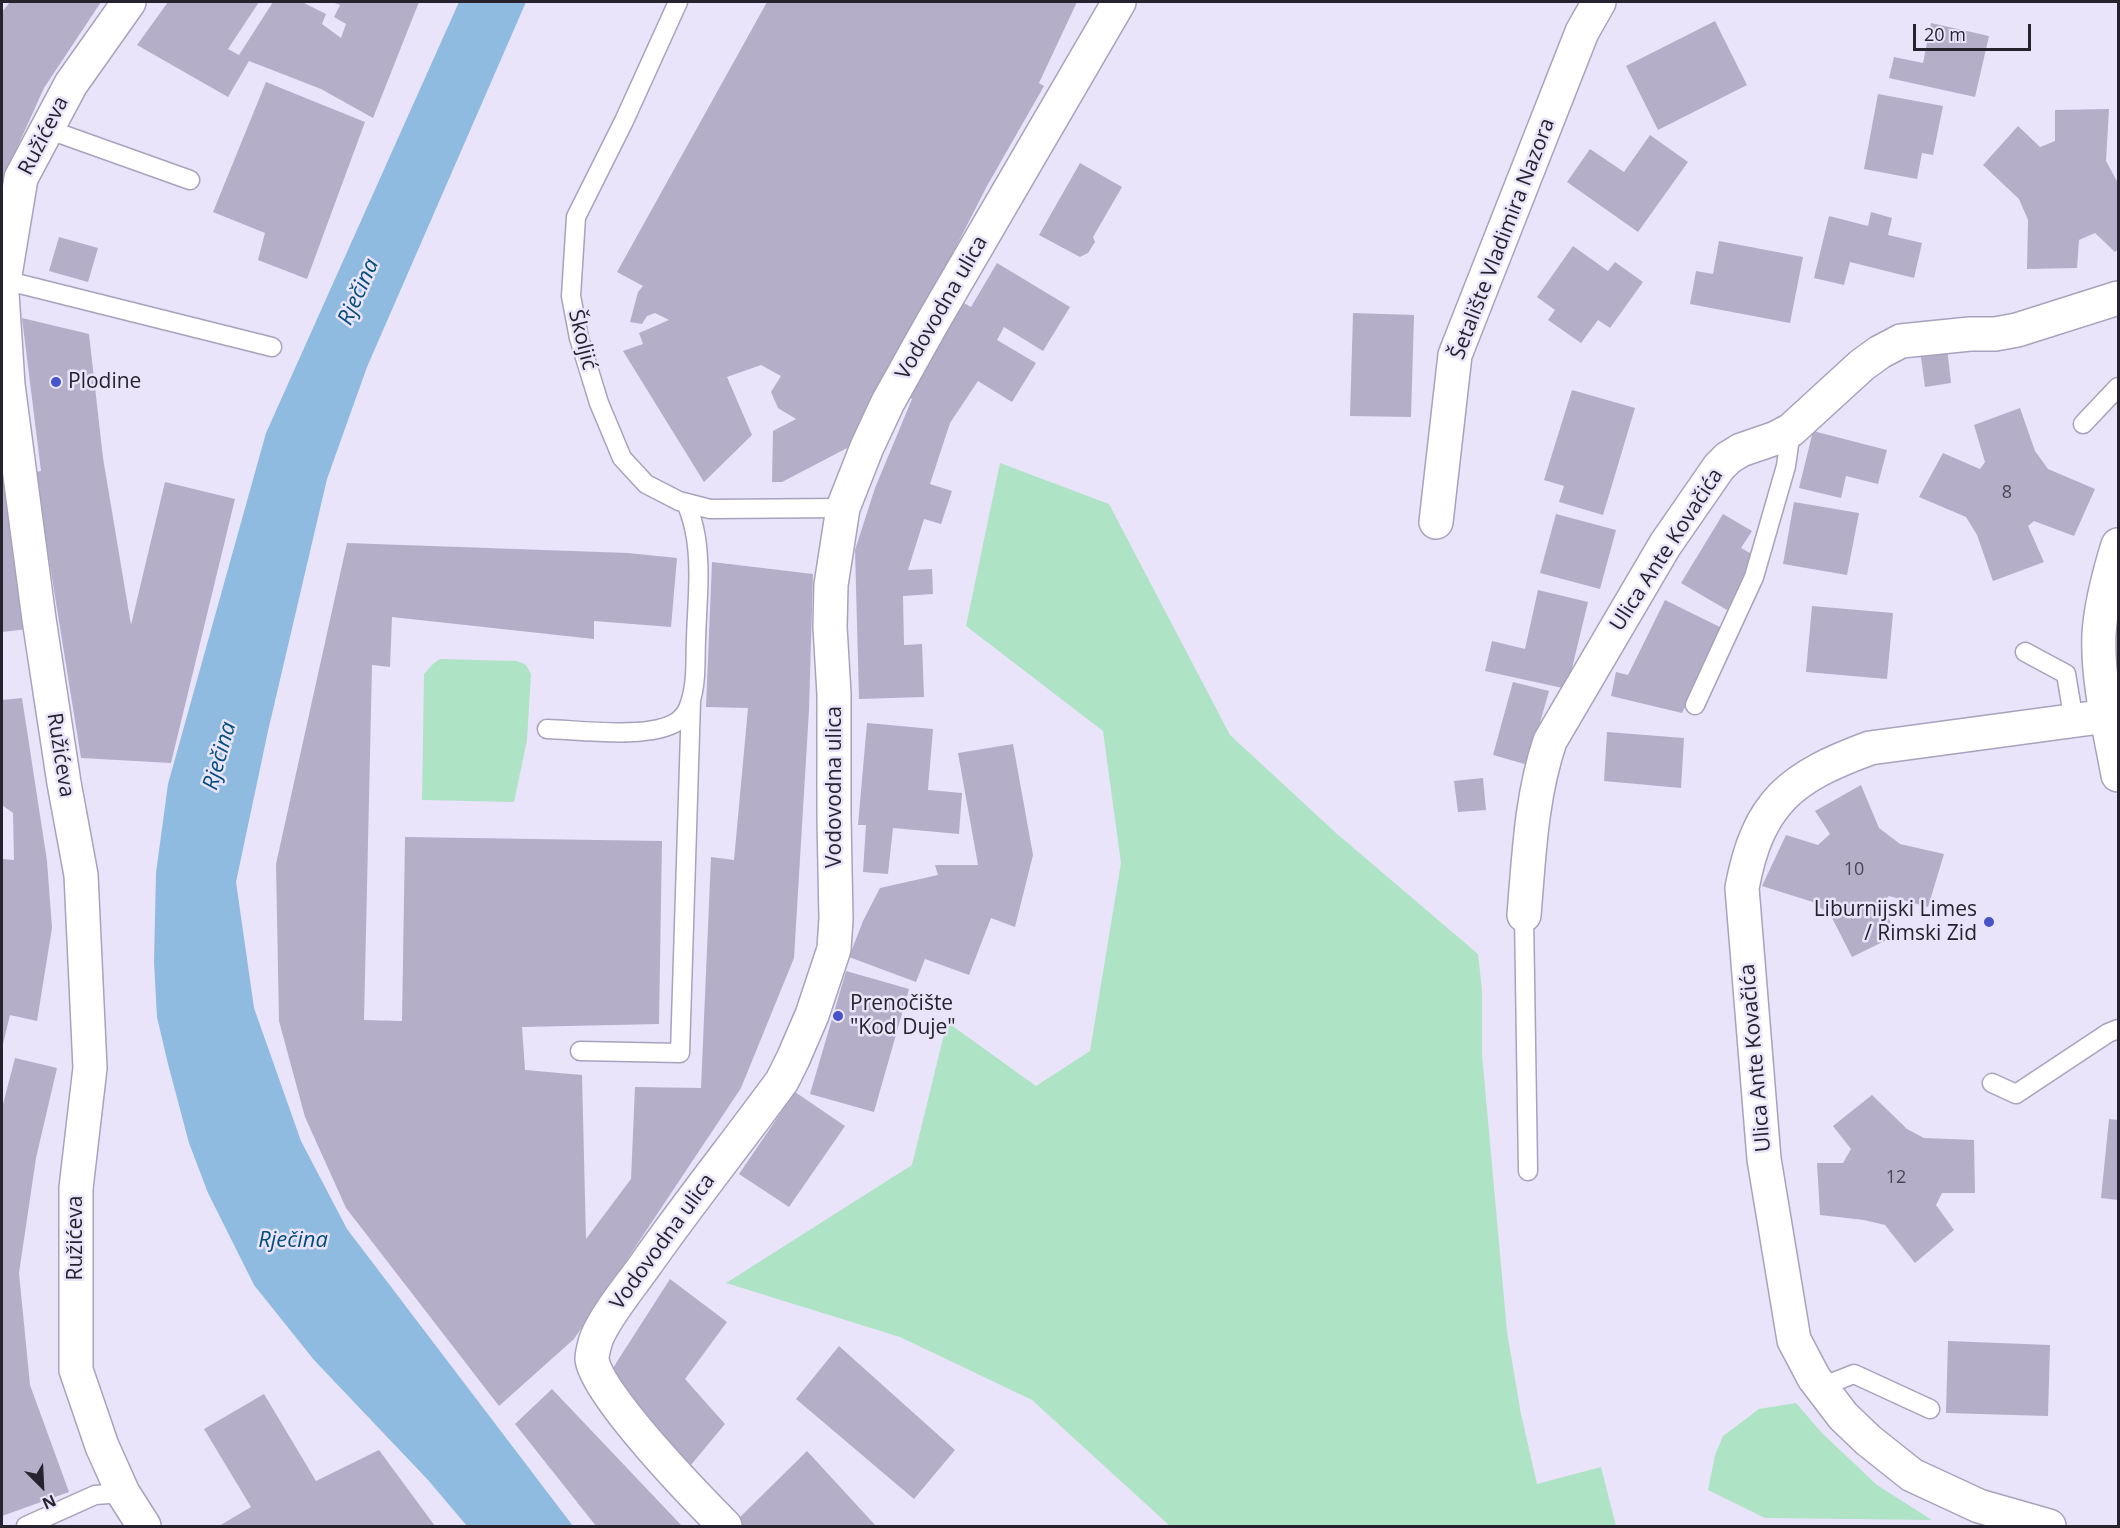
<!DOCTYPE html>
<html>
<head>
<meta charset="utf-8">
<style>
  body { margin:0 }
  #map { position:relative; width:2120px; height:1528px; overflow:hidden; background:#e9e4fa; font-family:"Open Sans",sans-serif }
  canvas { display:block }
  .frame { position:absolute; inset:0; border:3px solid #26232e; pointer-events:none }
  .north { position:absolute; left:12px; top:1456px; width:60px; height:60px; -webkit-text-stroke:4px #e9e4fa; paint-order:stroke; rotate:156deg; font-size:16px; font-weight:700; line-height:24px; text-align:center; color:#26232e }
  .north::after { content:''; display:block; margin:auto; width:21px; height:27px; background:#26232e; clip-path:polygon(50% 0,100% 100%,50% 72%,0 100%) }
  .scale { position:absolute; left:1913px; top:24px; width:118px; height:27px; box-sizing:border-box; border:3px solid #26232e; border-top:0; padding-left:8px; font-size:18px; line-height:21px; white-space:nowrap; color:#26232e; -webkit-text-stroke:4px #e9e4fa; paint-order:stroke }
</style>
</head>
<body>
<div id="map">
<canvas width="2120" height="1528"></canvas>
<div class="frame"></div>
<div class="north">N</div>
<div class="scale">20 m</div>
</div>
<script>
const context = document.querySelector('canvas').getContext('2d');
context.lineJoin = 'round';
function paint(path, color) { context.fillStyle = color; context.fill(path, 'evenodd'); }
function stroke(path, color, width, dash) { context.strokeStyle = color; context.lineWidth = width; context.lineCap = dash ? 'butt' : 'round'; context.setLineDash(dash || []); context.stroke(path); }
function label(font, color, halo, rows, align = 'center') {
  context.font = font + ' "Open Sans",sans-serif'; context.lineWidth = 5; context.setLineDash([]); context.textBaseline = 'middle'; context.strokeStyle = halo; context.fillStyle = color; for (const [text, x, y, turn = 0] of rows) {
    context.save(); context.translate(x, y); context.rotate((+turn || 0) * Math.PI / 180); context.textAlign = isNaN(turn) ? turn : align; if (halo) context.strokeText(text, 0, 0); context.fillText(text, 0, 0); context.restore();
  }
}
paint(new Path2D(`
  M1000,463l109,41 121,231 106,98 142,121 4,36v64l25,278 14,82 16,70 64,-17 15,59h-446l-138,-126 -132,-63 -174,-54 186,-118 35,-143 89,64 54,-35 31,-188 -18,-132 -137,-105z
  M440,659l77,2 9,4 5,9 -4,66 -13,62 -92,-2 2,-126 9,-10z
  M1796,1403l26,30 55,52 55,35 -167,-2 -57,-28 7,-35 8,-19 36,-27z`), '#afe3c5');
paint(new Path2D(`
  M459,2h67l-159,365 -40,112 -59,252 -32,151 18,126 47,133 46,88 226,297h-106l-39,-46 -114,-120 -60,-75 -46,-92 -19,-50 -21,-79 -11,-47 -3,-55 2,-89 12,-89 98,-351z`), '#90bbe0');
paint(new Path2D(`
  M10,2h91l-57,86 -37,82 -4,23 -1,-181z
  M168,2h91l-31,47 11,6 34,-53h29l24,12 -4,10 19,14 5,-14 -12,-7 6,-12 -8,-3h87l-46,116 -52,-29 -72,-28 -21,36 -91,-52z
  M767,2h310l-38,81 5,3 -57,100 -72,141 -64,119 -69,36h-10l1,-51 23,-12 -18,-11 -7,-16 10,-16 -20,-11 -34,12 25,58 -48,47 -81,-131 20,-7 -4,-11 30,-13 -14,-7 -8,3 -5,8 -12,-2 8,-30 5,-6 -26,-14z
  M1715,21l32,64 -89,45 -32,-64z
  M1931,23l58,13 -14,61 -86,-19 5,-21 29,6z
  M266,82l99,40 -58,157 -49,-19 7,-27 -52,-21z
  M1878,94l65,12 -10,49 -11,-2 -5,26 -53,-10z
  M2109,109l-3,52 12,22v66l-3,3 -20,-19 -16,7 -2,28 -50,1 1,-49 -9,-21 -36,-34 35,-39 22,21 15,-6v-31z
  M1650,135l38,27 -50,70 -71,-50 23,-33 34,23z
  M1080,163l42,24 -29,50 2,5 -7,11 -8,4 -41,-22z
  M1871,212l21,6 -4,17 34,8 -8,35 -64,-16 -6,23 -30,-7 15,-62 39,10z
  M59,237l39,11 -10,34 -39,-11z
  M1719,241l84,16 -13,66 -100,-19 6,-33 17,3z
  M1573,246l35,25 7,-9 28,20 -33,46 -12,-8 -17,23 -33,-23 7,-10 -18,-13z
  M997,263l73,44 -27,44 -39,-24 -7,13 39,23 -24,39 -34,-21 -28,42 -20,61 22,7 -11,33 -17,-5 -16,51 24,-1 1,25 -30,2 1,49 18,-1 2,53 -65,2 -4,-149 20,-62 37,-89 -4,-3 56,-93 7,4z
  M1353,313l61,2 -3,102 -61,-1z
  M22,318l67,16 14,124 28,167 34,-143 70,17 -64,264 -90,-5 -46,-286 6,-1z
  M1947,347l4,36 -26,4 -5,-37z
  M1572,390l63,18 -32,107 -44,-13 5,-16 -20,-6z
  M2020,408l15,43 13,18 47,20 -21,47 -40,-15 -6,5 16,36 -51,19 -16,-46 -11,-18 -47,-20 24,-44 37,16 5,-7 -11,-37z
  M1813,431l74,19 -9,34 -32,-8 -5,22 -42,-10z
  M2,440l26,189 -26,3z
  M1794,502l65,11 -12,62 -64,-11z
  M1556,514l60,16 -16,59 -60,-16z
  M1723,514l29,17 -11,17 18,10 -32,52 -46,-27z
  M347,543l281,10 49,5 -6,69 -77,-6v18l-202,-22 -2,50 -18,-2 -8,355 38,1 3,-184 257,4 -3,183 -137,3 3,43 57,5 4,164 45,-60 4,-92 66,1 10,-231 23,3 14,-152 -42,-1 6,-145 101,12 -4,136 -15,248 -53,130 -167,251 -75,67 -153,-198 -41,-91 -26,-96 -3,-157z
  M1538,590l50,12 -21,87 -82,-18 7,-30 33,8z
  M1665,600l59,29 -42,84 -71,-17 5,-24 12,3z
  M1812,606l81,7 -6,66 -81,-7z
  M1513,682l36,9 -21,74 -35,-10z
  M22,698l25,163 5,67 -15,93 -27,-6 -8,33v-189l12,1 -1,-47 -11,-8v-105z
  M867,723l66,6 -5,61 34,3 -3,41 -66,-6 -5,46 -25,-2 3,-47h-8z
  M1607,732l77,6 -3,50 -77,-7z
  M1013,744l20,111 -18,72 -24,-9 -22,57 -44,-16 -9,23 -67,-25 14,-36 17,-33 58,-13 -3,-10h43l-20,-112z
  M1483,778l3,32 -28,2 -4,-31z
  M1861,785l18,43 21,16 44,10 -16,53 -39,-11 -8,8 16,31 -45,22 -21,-41 -18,-14 -51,-16 24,-51 32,10 12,-11 -15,-23z
  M846,971l63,18 -35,123 -64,-18z
  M15,1058l42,10 -21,90 -17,115 11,112 39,107 -67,24v-408z
  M795,1092l50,34 -56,81 -50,-33z
  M1872,1095l35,34 17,9 50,2 1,53h-33l-6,12 18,25 -39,33 -30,-38 -21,-5 -44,-5 -3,-52h26l8,-14 -18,-23z
  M2109,1119l9,1v80l-17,-2z
  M670,1279l57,43 -42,57 40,45 -40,48 -74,-101z
  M1948,1341l102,4 -2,71 -102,-3z
  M839,1346l116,104 -41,49 -118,-100z
  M552,1389l130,137h-86l-81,-102z
  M264,1394l52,87 63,-31 56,76h-216l32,-19 -47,-78z
  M807,1451l69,75h-136l-5,-4z`), '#b4aec9');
const service = new Path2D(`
  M678,2l-54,119 -48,96 -5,79 8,42 20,65 23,55 24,26 33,17 31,8 133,-1
  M47,129l143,51
  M4,280l268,67
  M2083,424l35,-37
  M2025,652l41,22 8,47
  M1695,705l59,-128 32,-111 5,-36
  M547,729c33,1 104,11 131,-8 7,-5 10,-11 12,-18 7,-21 5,-43 6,-64 1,-34 5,-68 0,-101 -2,-12 -5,-24 -10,-35
  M1524,915l4,256
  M580,1051l100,2 11,-352
  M1992,1083l24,11 92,-61 10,-4
  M1821,1387l33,-13 76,35
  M26,1526l69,-31 28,-2`);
const minor = new Path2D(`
  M129,2l-58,82 -50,94 -19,115 6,92 31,234 25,164 17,92 9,193 -14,120v182l26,76 21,47 21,33
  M1436,522l19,-167 127,-323 17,-30
  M2118,545c-9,29 -17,58 -19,89 -2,47 11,96 19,141
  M1524,915c5,-59 7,-118 26,-174l115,-196 54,-78 9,-9 13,-8 35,-12 15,-8 71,-65 18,-13 21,-11 69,-7h25l22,-4 101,-32
  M725,1526c-28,-28 -129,-132 -133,-167 0,-5 3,-17 5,-22 10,-23 31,-48 46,-69 44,-63 93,-124 139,-187l11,-22 19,-44 22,-66 2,-30 -2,-101v-124l-4,-67 1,-42 12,-77 24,-61 21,-45 43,-77 188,-323
  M2049,1526l-70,-20 -67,-31 -44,-35 -25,-24 -29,-38 -20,-38 -30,-181 -22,-271c16,-86 49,-111 128,-140l237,-32`);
stroke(service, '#a8a2bc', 21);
stroke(minor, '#a8a2bc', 36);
stroke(service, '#fff', 18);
stroke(minor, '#fff', 33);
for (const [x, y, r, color] of [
  [56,382,6,"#4654c8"],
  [1989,922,6,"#4654c8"],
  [838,1016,6,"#4654c8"]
]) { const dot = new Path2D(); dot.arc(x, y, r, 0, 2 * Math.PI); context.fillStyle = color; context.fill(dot); stroke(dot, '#e9e4fa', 2); }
label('18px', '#4a4655', null, [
  ["8",2007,493],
  ["10",1854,870],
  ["12",1896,1178]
]);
label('21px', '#26232e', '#e9e4fa', [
  ["Ružićeva",44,136,-63],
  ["Šetalište Vladimira Nazora",1503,239,-69],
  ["Vodovodna ulica",942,308,-60],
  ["Školjić",582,340,76],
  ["Ulica Ante Kovačića",1667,550,-57],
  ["Ružićeva",60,755,81],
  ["Vodovodna ulica",835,787,-90],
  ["Ulica Ante Kovačića",1756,1058,-95],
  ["Ružićeva",76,1238,-90],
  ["Vodovodna ulica",663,1242,-54]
]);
label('21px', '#26232e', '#e9e4fa', [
  ["Plodine",68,382],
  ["Liburnijski Limes",1977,910,"right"],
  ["/ Rimski Zid",1977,934,"right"],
  ["Prenočište",850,1004],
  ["\"Kod Duje\"",850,1028]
], 'left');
label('italic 22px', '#034e7c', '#e9e4fa', [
  ["Rječina",359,292,-66],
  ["Rječina",220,756,-74],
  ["Rječina",293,1241]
]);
</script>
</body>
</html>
